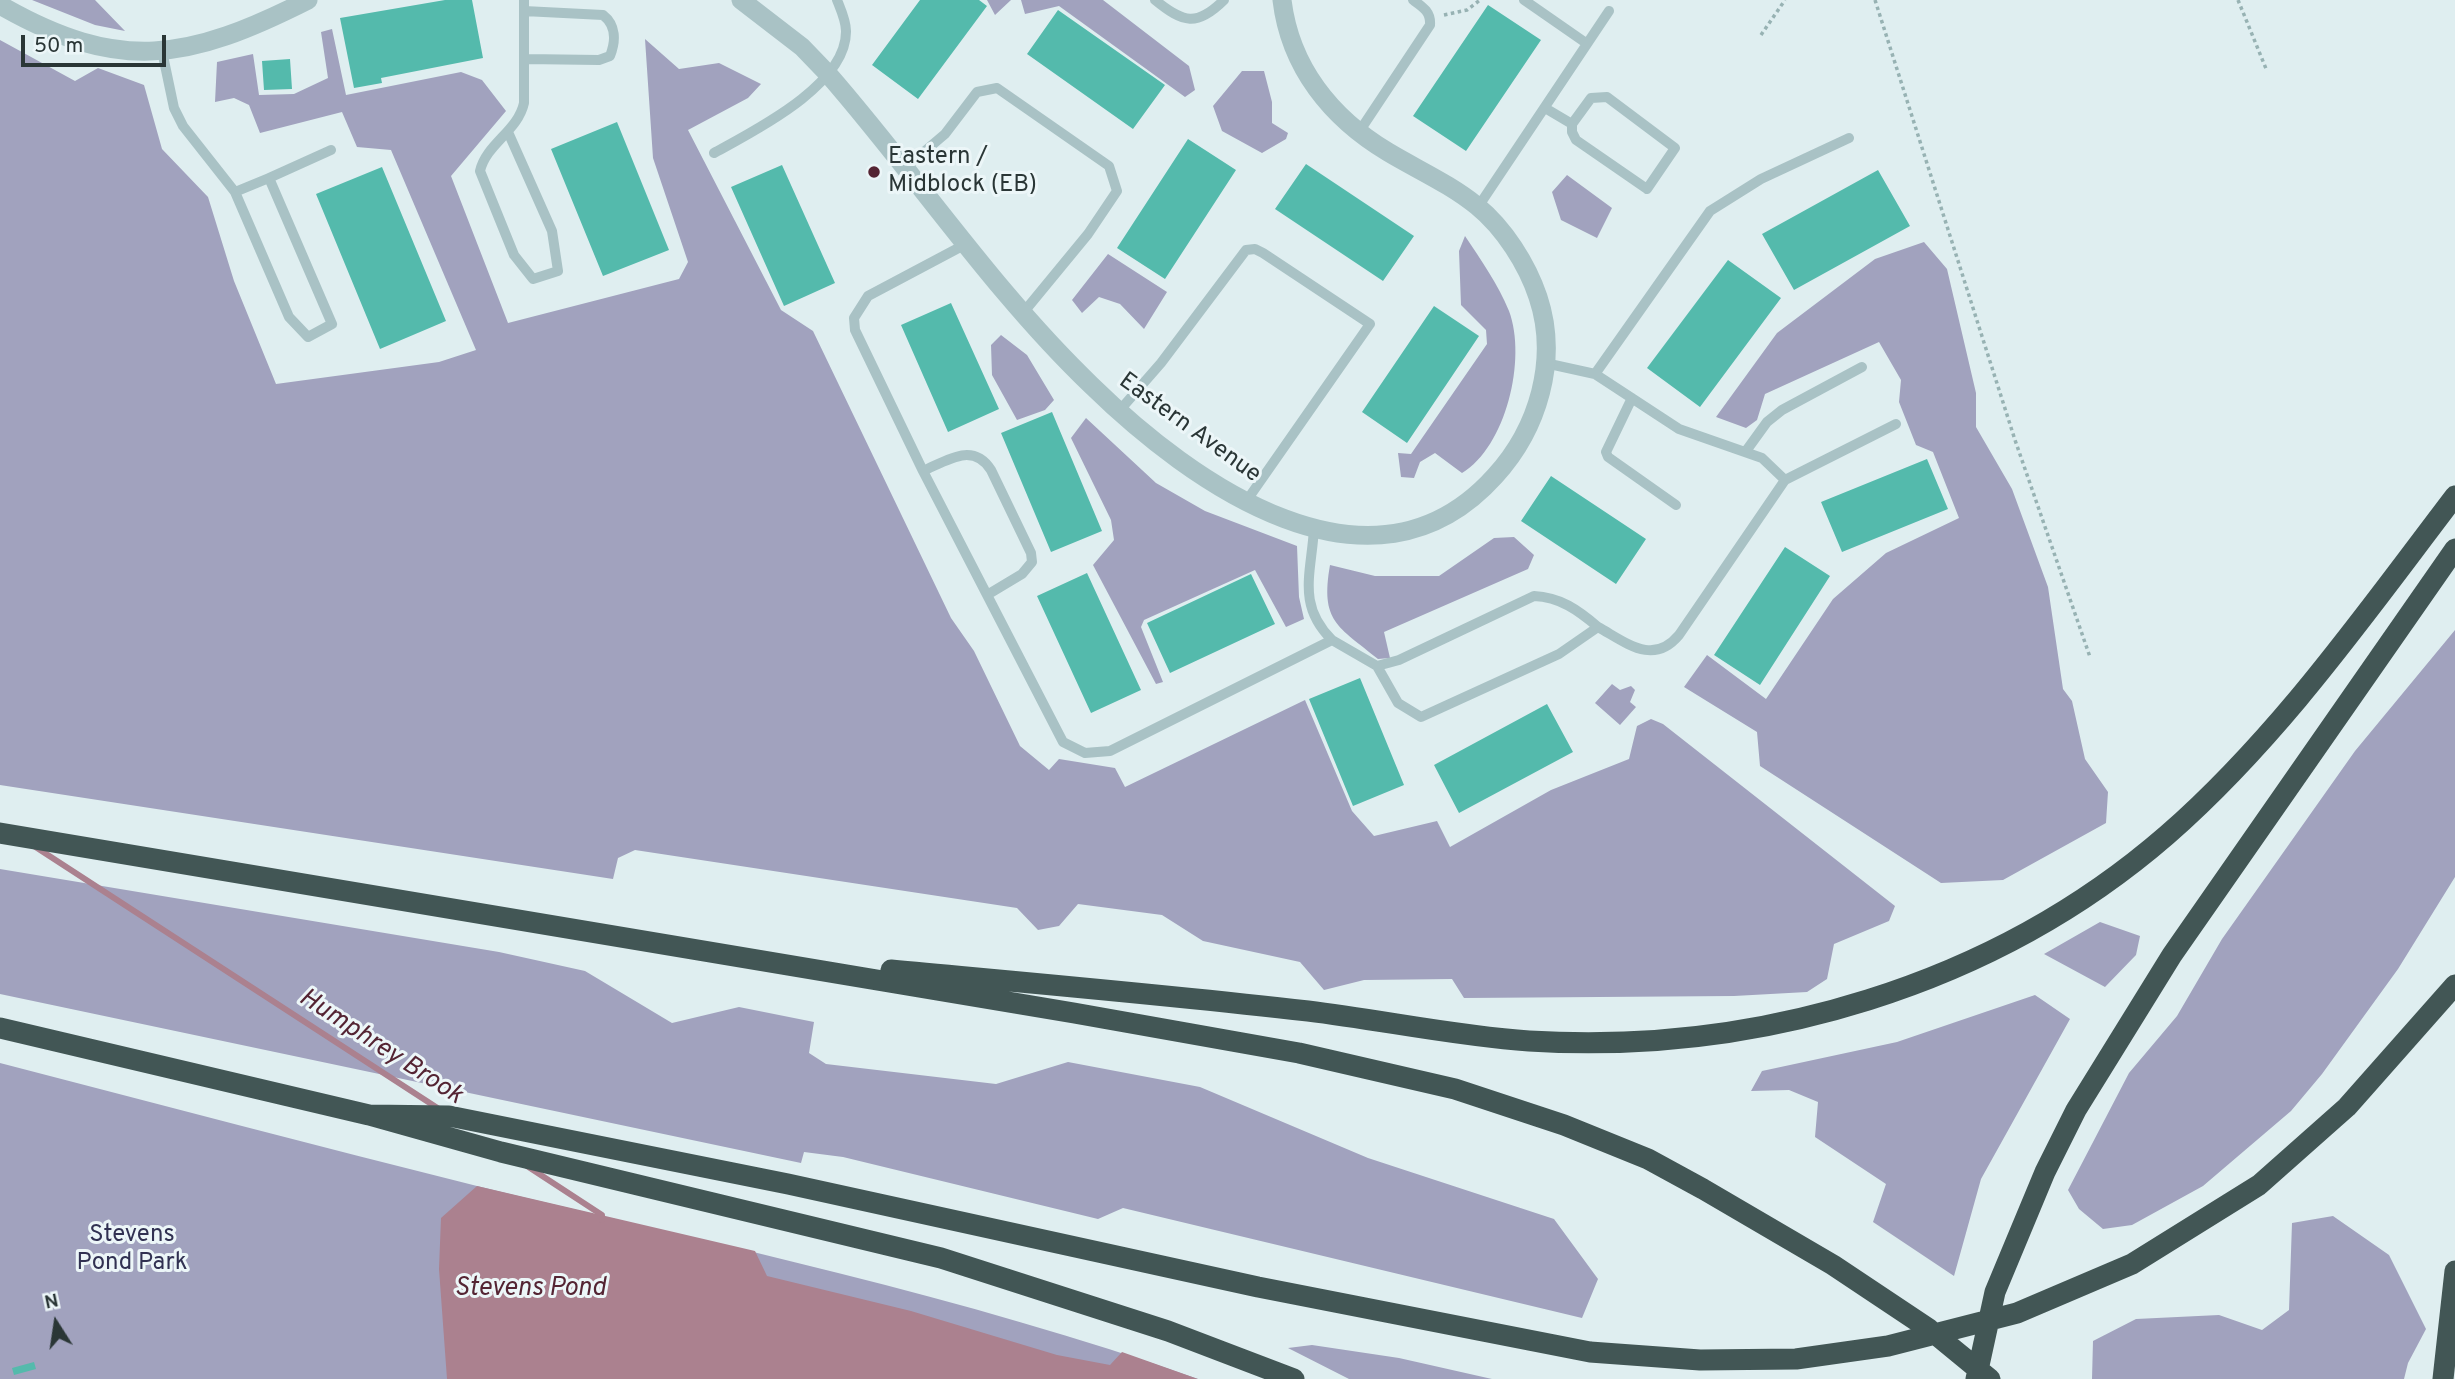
<!DOCTYPE html>
<html>
<head>
<meta charset="utf-8">
<style>
  body { margin:0 }
  #map { position:relative; width:2455px; height:1379px; overflow:hidden; background:#dfeef0; font-family:Overpass,sans-serif }
  canvas { display:block }
  .north { position:absolute; left:21px; top:1288px; width:70px; height:70px; -webkit-text-stroke:5px #ecf6f8; paint-order:stroke; rotate:348deg; font-size:19px; font-weight:700; line-height:28px; text-align:center; color:#2a3636 }
  .north::after { content:''; display:block; margin:auto; width:24px; height:32px; background:#2a3636; clip-path:polygon(50% 0,100% 100%,50% 72%,0 100%) }
  .scale { position:absolute; left:21px; top:35px; width:145px; height:32px; box-sizing:border-box; border:4px solid #2a3636; border-top:0; padding-left:9px; font-size:21px; line-height:24px; white-space:nowrap; color:#2a3636; -webkit-text-stroke:5px #ecf6f8; paint-order:stroke }
</style>
</head>
<body>
<div id="map">
<canvas width="2455" height="1379"></canvas>
<div class="north">N</div>
<div class="scale">50 m</div>
</div>
<script>
const context = document.querySelector('canvas').getContext('2d');
context.lineJoin = 'round';
function paint(path, color) { context.fillStyle = color; context.fill(path, 'evenodd'); }
function stroke(path, color, width, dash) { context.strokeStyle = color; context.lineWidth = width; context.lineCap = dash ? 'butt' : 'round'; context.setLineDash(dash || []); context.stroke(path); }
function label(font, color, halo, rows, align = 'center') {
  context.font = font + ' Overpass,sans-serif'; context.lineWidth = 6; context.setLineDash([]); context.textBaseline = 'middle'; context.strokeStyle = halo; context.fillStyle = color; for (const [text, x, y, turn = 0] of rows) {
    context.save(); context.translate(x, y); context.rotate((+turn || 0) * Math.PI / 180); context.textAlign = isNaN(turn) ? turn : align; if (halo) context.strokeText(text, 0, 0); context.fillText(text, 0, 0); context.restore();
  }
}
paint(new Path2D(`
  M32,0h63l30,31 -30,-6z
  M987,0h24l-16,15z
  M1021,0h82l86,66 6,24 -10,7 -126,-91 -34,8z
  M332,29l14,66 115,-23 21,8 24,31 -55,65 57,147 171,-44 9,-17 -35,-104 -8,-119 34,30 40,-6 42,21 -13,14 -60,32 93,180 32,21 138,287 23,33 46,95 29,24 10,-11 56,9 10,19 180,-87 47,111 22,25 63,-15 13,26 101,-57 78,-31 8,-33 14,-7 12,5 232,182 -6,15 -55,23 -7,35 -20,13 -73,4 -270,2 -12,-19 -88,1 -40,10 -24,-28 -97,-21 -41,-26 -84,-11 -19,22 -21,4 -21,-22 -382,-58 -17,8 -5,21 -613,-94v-745l75,41 23,-13 46,17 18,64 46,48 26,84 42,103 163,-22 37,-12 -85,-200 -34,-3 -15,-35 -82,21 -11,-28 -15,-7 -19,4 2,-40 36,-8 6,41 35,-1 34,-16 -7,-46z
  M1242,71h22l8,31v21l16,10 -2,6 -24,14 -40,-22 -9,-25z
  M1567,175l45,33 -15,30 -36,-18 -9,-28z
  M1465,236c16,24 33,48 44,75 18,48 -3,136 -47,162l-27,-20 -15,9 -6,16 -13,-1 -3,-24 13,1 76,-110 -1,-14 -25,-25 -2,-54z
  M1924,242l23,27 29,124v34l36,62 36,98 15,102 9,12 13,58 23,33 -2,31 -103,57 -62,3 -181,-117 -3,-34 -73,-45 23,-32 59,44 67,-100 53,-46 73,-35 -26,-66 -17,-7 -17,-43 2,-22 -22,-38 -114,52 -8,26 -11,8 -30,-11 61,-84 98,-74z
  M1108,254l59,38 -23,37 -24,-25 -21,-7 -17,16 -10,-13z
  M1001,335l26,20 27,45 -9,10 -28,10 -25,-45 -1,-30z
  M1086,418l70,65 49,28 92,35 2,51 5,22 -18,8 -31,-57 -111,50 -3,7 22,55 -7,2 -63,-119 21,-25 -3,-20 -40,-82z
  M1514,537l20,18 -6,14 -144,63 6,26 -12,1c-40,-33 -58,-37 -48,-94l45,11h64l55,-38z
  M2455,630v247l-57,92 -76,105 -31,37 -88,75 -71,39 -29,4 -24,-20 -11,-19 61,-117 48,-57 45,-77 133,-188z
  M1612,684l8,6 11,-4 4,4 -5,12 6,5 -16,18 -25,-22z
  M0,869l499,83 86,19 87,52 67,-16 75,15 -5,31 17,11 170,20 72,-22 132,25 168,71 186,61 44,60 -16,39 -459,-110 -25,11 -255,-62 -39,-5 -3,11 -801,-169z
  M2100,922l40,14 -4,19 -31,32 -61,-33z
  M2035,995l35,24 -89,160 -27,97 -81,-54 13,-38 -71,-47 3,-35 -29,-12 -38,1 11,-20 135,-29z
  M0,1063c159,41 317,83 477,123 241,59 487,110 721,193h-1198z
  M2333,1216l56,39 37,74 -18,34 -4,16h-312l1,-38 43,-22 83,-4 43,15 27,-20 3,-87z
  M1312,1345l87,13 93,21h-143l-61,-31z`), '#a1a2be');
paint(new Path2D(`
  M477,1186l278,65 12,25 144,35 146,44 53,10 12,-13 76,27h-751l-8,-110 2,-51z`), '#ab818f');
stroke(new Path2D(`
  M34,846l405,263
  M527,1166l75,49v5`), '#ab818f', 6);
paint(new Path2D(`
  M445,0h27l11,58 -102,20 1,5 -28,5 -14,-70z
  M920,0h59l8,6 -69,93 -46,-34z
  M1488,5l53,35 -75,111 -53,-35z
  M1058,10l107,75 -32,44 -106,-75z
  M290,59l2,30 -28,1 -2,-29z
  M617,122l52,128 -66,26 -52,-127z
  M1188,139l48,31 -71,109 -48,-31z
  M1306,164l108,72 -31,45 -108,-72z
  M782,165l53,118 -51,23 -53,-119z
  M382,167l64,154 -66,28 -64,-155z
  M1878,170l32,56 -116,64 -32,-56z
  M1728,260l53,38 -81,109 -53,-39z
  M951,303l48,106 -51,23 -47,-107z
  M1434,306l45,30 -72,107 -45,-31z
  M1052,412l50,119 -51,21 -50,-119z
  M1927,459l21,50 -106,43 -21,-50z
  M1551,476l95,63 -30,45 -95,-63z
  M1785,547l45,29 -70,109 -46,-30z
  M1087,573l54,117 -50,23 -54,-117z
  M1251,574l24,50 -105,49 -23,-50z
  M1360,678l44,107 -51,21 -44,-107z
  M1547,704l26,48 -114,61 -25,-48z
  M34,1362l2,7 -22,6 -2,-7z`), '#54baac');
stroke(new Path2D(`
  M1875,0l140,440 75,217
  M2238,0l29,71
  M1444,15l23,-5 13,-10
  M1761,35l24,-35`), '#97b2b3', 3.5, [3.5, 3.5]);
stroke(new Path2D(`
  M1155,0c28,23 42,27 69,0
  M1524,0l62,43
  M524,11l79,4c13,10 13,26 7,41l-11,4 -74,-1
  M162,51l12,57 9,18 52,66 54,125 19,20 24,-13 -63,-146 -34,14
  M1545,108l27,16 19,-26 16,-1 68,51 -28,41 -71,-49 -4,-8v-8
  M508,132l44,99 6,40 -25,8 -19,-24 -34,-84c6,-27 38,-40 44,-68v-103
  M1359,132l71,-107c1,-13 -7,-18 -17,-25
  M714,153c40,-22 133,-68 132,-122 0,-10 -5,-21 -9,-31
  M905,168l40,-34 32,-42 20,-4 112,78 8,25 -29,43 -65,79
  M269,178l62,-28
  M1478,207l131,-196
  M966,244l-98,52 -14,22 1,12 68,141 140,271 22,11 25,-2 222,-111c-35,-35 -21,-65 -18,-111
  M1545,363l50,11 84,55 83,29 23,22
  M1595,374l115,-163 51,-32 88,-41
  M1632,398l-26,54 2,5 68,48
  M1120,410l41,-47 85,-113 9,-1 8,4 107,71 -125,179
  M1746,451l21,-29 15,-12 80,-43
  M923,471c25,-11 50,-29 68,-1l40,83 1,9 -10,12 -35,21
  M1332,640l45,26 21,37 23,14 138,-63 39,-27c29,16 55,39 81,8l106,-155 111,-56
  M1377,666l22,-6 135,-64c26,1 44,14 64,31`), '#a9c2c5', 10);
stroke(new Path2D(`
  M741,0l61,47 26,27c89,102 165,217 263,311 100,98 281,228 404,91 43,-47 64,-116 43,-179 -11,-33 -34,-69 -61,-91 -27,-22 -59,-36 -89,-54 -57,-34 -98,-85 -106,-152
  M0,5c120,69 189,55 308,-5`), '#a9c2c5', 19);
stroke(new Path2D(`
  M0,833l1074,180 225,40 156,36 109,36 84,34 55,30 130,76 96,64 61,50
  M891,970c139,13 278,25 417,41 74,9 147,25 221,30 228,14 464,-55 638,-206 112,-98 198,-221 288,-339
  M0,1028l369,87 132,37 440,106 227,73 126,48
  M369,1115l80,1 339,68 470,103 332,65 110,8 96,-1 92,-13 129,-33 115,-49 127,-79 88,-78 108,-122
  M1976,1379l19,-87 50,-120 31,-62 96,-155 283,-406
  M2443,1379l12,-108`), '#425655', 21);
for (const [x, y, r, color] of [
  [874,172,7,"#542433"]
]) { const dot = new Path2D(); dot.arc(x, y, r, 0, 2 * Math.PI); context.fillStyle = color; context.fill(dot); stroke(dot, '#ecf6f8', 2.5); }
label('24px', '#2a3636', '#ecf6f8', [
  ["Eastern /",888,158],
  ["Midblock (EB)",888,186]
], 'left');
label('24px', '#2a3636', '#ecf6f8', [
  ["Eastern Avenue",1189,429,36]
]);
label('24px', '#313152', '#ecf6f8', [
  ["Stevens",132,1236],
  ["Pond Park",132,1264]
]);
label('italic 26px', '#542433', '#ecf6f8', [
  ["Humphrey Brook",380,1048,33],
  ["Stevens Pond",530,1290]
]);
</script>
</body>
</html>
